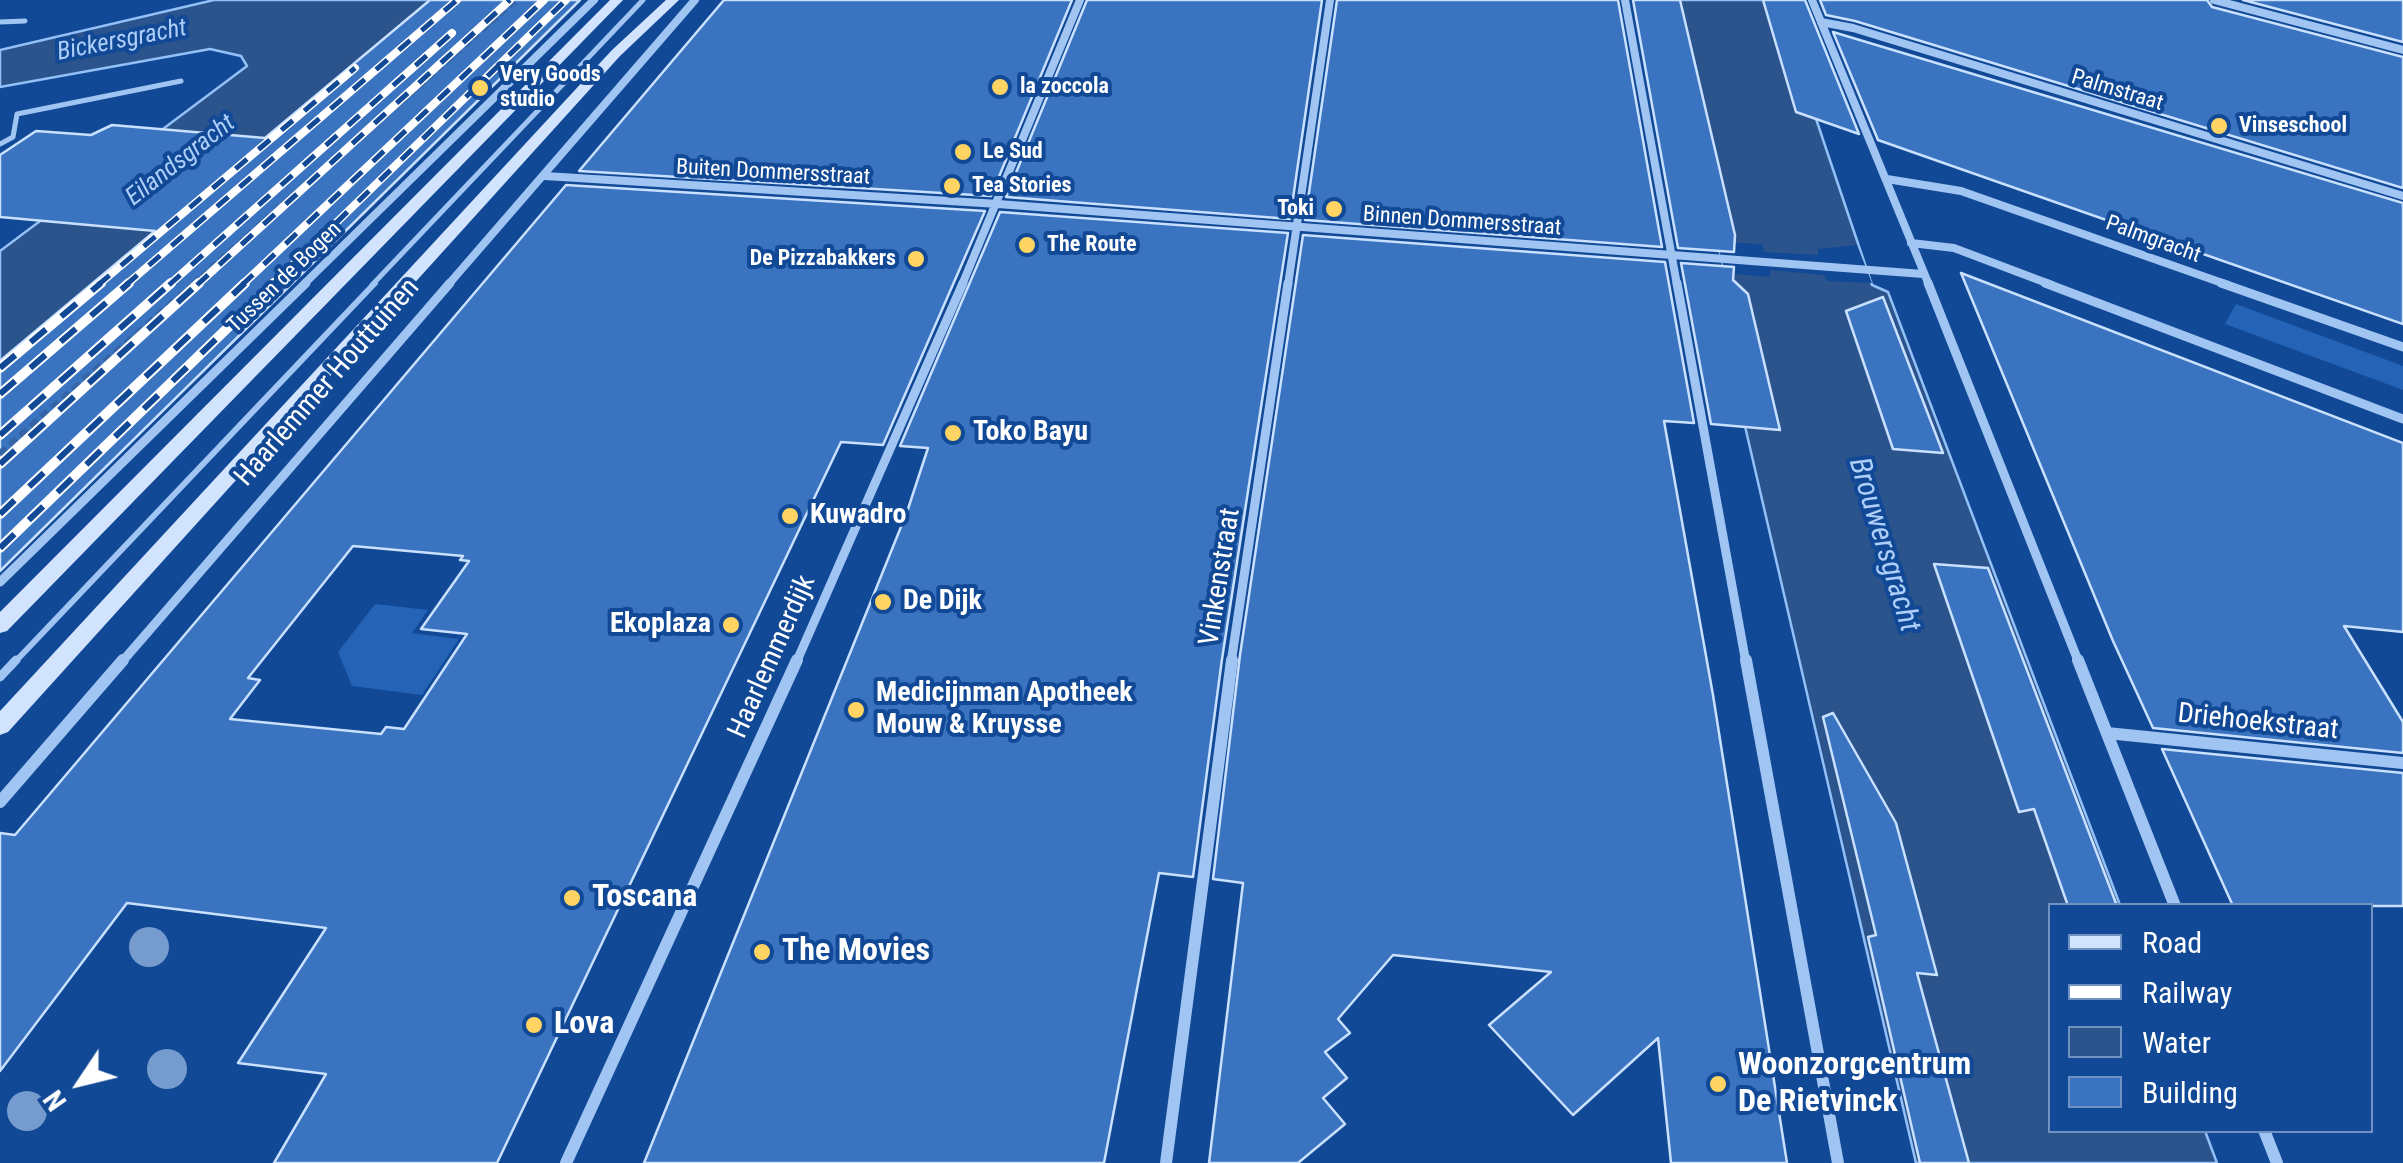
<!DOCTYPE html>
<html>
<head>
<meta charset="utf-8">
<style>
  body { margin:0 }
  #map { position:relative; width:2403px; height:1163px; overflow:hidden; background:#114996; font-family:"Roboto Condensed",sans-serif }
  canvas { display:block }
  .legend { position:absolute; left:2048px; top:903px; width:325px; height:230px; box-sizing:border-box; background:#114996; border:2px solid #7092c0; margin:0; padding:12px 18px; list-style:none; font-size:30px; color:#fff }
  .legend li { display:flex; align-items:center; gap:20px; height:50px }
  .legend b { width:50px; border:2px solid #7092c0 }
  .north { position:absolute; left:30px; top:1033px; width:100px; height:100px; -webkit-text-stroke:8px #114996; paint-order:stroke; rotate:235deg; font-size:28px; font-weight:700; line-height:40px; text-align:center; color:#fff }
  .north::after { content:''; display:block; margin:auto; width:35px; height:45px; background:#fff; clip-path:polygon(50% 0,100% 100%,50% 72%,0 100%) }
</style>
</head>
<body>
<div id="map">
<canvas width="2403" height="1163"></canvas>
<ul class="legend">
<li><b style="height:12px;background:#d1e3fd"></b>Road</li>
<li><b style="height:12px;background:#fff"></b>Railway</li>
<li><b style="height:28px;background:#2b548d"></b>Water</li>
<li><b style="height:28px;background:#3a73bf"></b>Building</li>
</ul>
<div class="north">N</div>
</div>
<script>
const context = document.querySelector('canvas').getContext('2d');
context.lineJoin = 'round';
function paint(path, color) { context.fillStyle = color; context.fill(path, 'evenodd'); }
function stroke(path, color, width, dash) { context.strokeStyle = color; context.lineWidth = width; context.lineCap = dash ? 'butt' : 'round'; context.setLineDash(dash || []); context.stroke(path); }
function label(font, color, halo, rows, align = 'center') {
  context.font = font + ' "Roboto Condensed",sans-serif'; context.lineWidth = 8; context.setLineDash([]); context.textBaseline = 'middle'; context.strokeStyle = halo; context.fillStyle = color; for (const [text, x, y, turn = 0] of rows) {
    context.save(); context.translate(x, y); context.rotate((+turn || 0) * Math.PI / 180); context.textAlign = isNaN(turn) ? turn : align; if (halo) context.strokeText(text, 0, 0); context.fillText(text, 0, 0); context.restore();
  }
}
paint(new Path2D(`
  M2236,304l167,62v24l-178,-66z
  M375,604l53,6 -16,23 47,6 -37,56 -70,-9 -14,-34z`), '#2463b6');
const water = new Path2D(`
  M214,0h267l-481,431v-180l247,-185 -6,-10 -31,-7 -210,38v-37z
  M1659,0h117l96,285 16,7 232,613 -70,1v224l155,1 12,32h-301l-204,-879 13,-11z`);
paint(water, '#2b548d');
stroke(water, '#93c0f7', 2.5);
paint(new Path2D(`
  M1717,242l45,2 2,8 54,3v-6l39,-4 15,38 -45,-2 -3,-6 -54,-5v7l-45,-4z`), '#114996');
const building = new Path2D(`
  M430,0h150l-580,571v-210l155,-130 -155,-14v-62l36,-24 55,4 21,-10 153,13z
  M724,0h348l-81,196 -412,-25z
  M1087,0h235l-32,219 -284,-22z
  M1337,0h281l44,247 -357,-27z
  M1633,0h47l55,235 -1,17 -56,-4z
  M1763,0h42l54,134 -63,-22z
  M1820,0h387l5,7 191,50v131l-548,-167 -29,-6z
  M2243,0h160v42z
  M1833,32l570,171v121l-525,-184z
  M566,185l419,26 -102,234 -42,-3 -344,721h-223l52,-89 -88,-11 88,-135 -199,-25 -127,168v-238l15,2zM353,546l110,10 -3,4 9,1 -48,68 46,5 -63,95 -18,-2 -5,7 -151,-15 30,-39 -12,-2z
  M1000,212l288,21 -66,426 -29,218 -34,-4 -55,290h-460l263,-651 21,-64 -28,-2z
  M1303,235l362,27 29,161 -30,-2 49,274 74,468h-116l-13,-125 -85,77 -84,-90 62,-53 -158,-17 -55,64 12,14 -25,19 22,26 -24,20 22,26 -47,39h-89l34,-280 -30,-4 27,-224z
  M1681,263l53,4 -1,13 15,14 32,136 -69,-6z
  M1961,273l442,170v189l-59,-6 59,96v31l-250,-25 -40,-87z
  M1883,297l60,156 -50,-4 -47,-138z
  M1934,564l54,4 129,338h-49l-34,-97 -15,3z
  M1833,713l63,110 41,152 -20,-2 52,190h-49l-52,-226 8,-2 -53,-218z
  M2162,749l241,24v133h-170z`);
paint(building, '#3a73bf');
stroke(building, '#c9e0fe', 2.5);
stroke(new Path2D(`
  M194,285l320,-285`), '#3564a6', 8, [8, 4]);
stroke(new Path2D(`
  M0,455l197,-172`), '#3564a6', 9, [9, 5]);
stroke(new Path2D(`
  M0,22l25,-1
  M0,144l13,-7 4,-23 164,-33
  M372,285l271,-285`), '#a1c5f3', 5);
stroke(new Path2D(`
  M14,663l361,-380`), '#a1c5f3', 6);
stroke(new Path2D(`
  M0,677l16,-17`), '#a1c5f3', 9);
stroke(new Path2D(`
  M1625,0l52,285
  M1812,0l117,285
  M2214,0l189,50
  M1821,22l32,6 550,168
  M545,176l453,28 925,70
  M1887,179l74,12 267,94
  M1911,243l43,5 98,37
  M303,285l291,-285
  M448,285l247,-285
  M962,285l118,-285
  M1288,285l42,-285`), '#a1c5f3', 8);
stroke(new Path2D(`
  M1677,283l69,380
  M1928,283l151,380
  M2045,283l358,136
  M2221,283l182,64
  M0,582l306,-299
  M121,663l329,-380
  M796,663l167,-380
  M1231,663l57,-380`), '#a1c5f3', 9);
stroke(new Path2D(`
  M1746,660l92,503
  M2078,660l97,246
  M2107,733l296,30
  M0,802l123,-142
  M2264,1130l13,33
  M566,1163l231,-503
  M1166,1163l66,-503`), '#a1c5f3', 12);
paint(new Path2D(`
  M610,0h13l-616,631 -7,2v-21z
  M666,0h13l-59,56 -612,676 -8,3v-24l612,-661z`), '#d1e3fd');
const railFar1 = new Path2D(`
  M98,285l257,-217
  M126,285l331,-285
  M169,285l283,-252
  M197,285l313,-285
  M242,285l302,-285
  M272,285l294,-285`);
const rail = new Path2D(`
  M0,368l101,-85
  M0,394l129,-111
  M0,435l171,-152
  M0,464l199,-181
  M0,514l245,-231
  M0,548l274,-265`);
stroke(railFar1, '#fff', 8);
stroke(rail, '#fff', 10);
stroke(railFar1, '#114996', 5, [15]);
stroke(rail, '#114996', 6, [20]);
context.fillStyle = '#769ccf';
for (const [x, y] of [
  [149,947],
  [167,1069],
  [27,1111]
]) { context.beginPath(); context.arc(x, y, 20, 0, 2 * Math.PI); context.fill(); }
for (const [x, y, r, color] of [
  [1000,87,10,"#ffd463"],
  [480,88,10,"#ffd463"],
  [2219,126,10,"#ffd463"],
  [963,152,10,"#ffd463"],
  [952,186,10,"#ffd463"],
  [1334,209,10,"#ffd463"],
  [1027,245,10,"#ffd463"],
  [916,259,10,"#ffd463"],
  [953,433,10,"#ffd463"],
  [790,516,10,"#ffd463"],
  [883,602,10,"#ffd463"],
  [731,625,10,"#ffd463"],
  [856,710,10,"#ffd463"],
  [572,898,10,"#ffd463"],
  [762,952,10,"#ffd463"],
  [534,1025,10,"#ffd463"],
  [1718,1084,10,"#ffd463"]
]) { const dot = new Path2D(); dot.arc(x, y, r, 0, 2 * Math.PI); context.fillStyle = color; context.fill(dot); stroke(dot, '#114996', 4); }
label('bold 22px', '#fff', '#114996', [
  ["Very Goods",500,75],
  ["studio",500,100],
  ["la zoccola",1020,87],
  ["Vinseschool",2239,126],
  ["Le Sud",983,152],
  ["Tea Stories",972,186],
  ["Toki",1314,209,"right"],
  ["The Route",1047,245],
  ["De Pizzabakkers",896,259,"right"]
], 'left');
label('22px', '#fff', '#114996', [
  ["Palmstraat",2117,91,17],
  ["Buiten Dommersstraat",773,173,3],
  ["Binnen Dommersstraat",1462,222,4],
  ["Palmgracht",2153,240,20],
  ["Tussen de Bogen",285,278,-44]
]);
label('italic 25px', '#adcffa', '#114996', [
  ["Bickersgracht",122,41,-11],
  ["Eilandsgracht",181,161,-38]
]);
label('28px', '#fff', '#114996', [
  ["Haarlemmer Houttuinen",328,383,-49],
  ["Vinkenstraat",1221,577,-81],
  ["Haarlemmerdijk",773,657,-66],
  ["Driehoekstraat",2258,723,6]
]);
label('bold 28px', '#fff', '#114996', [
  ["Toko Bayu",973,433],
  ["Kuwadro",810,516],
  ["De Dijk",903,602],
  ["Ekoplaza",711,625,"right"],
  ["Medicijnman Apotheek",876,694],
  ["Mouw & Kruysse",876,726]
], 'left');
label('italic 30px', '#adcffa', '#114996', [
  ["Brouwersgracht",1883,545,73]
]);
label('bold 32px', '#fff', '#114996', [
  ["Toscana",592,898],
  ["The Movies",782,952],
  ["Lova",554,1025],
  ["Woonzorgcentrum",1738,1066],
  ["De Rietvinck",1738,1103]
], 'left');
</script>
</body>
</html>
